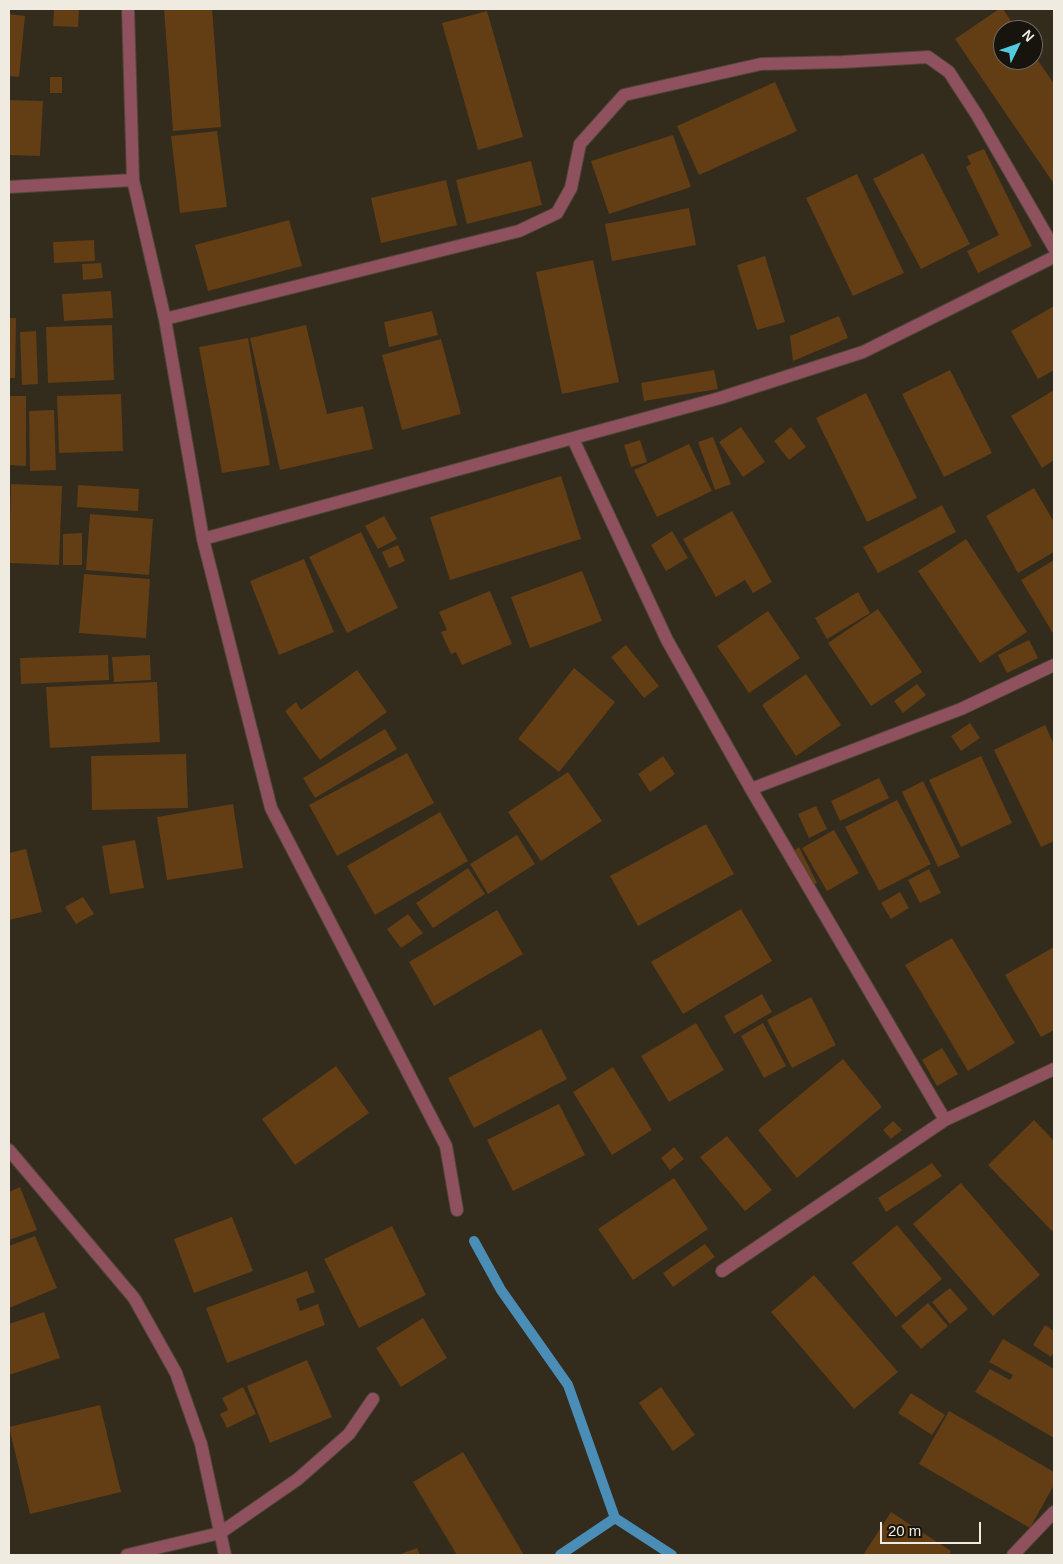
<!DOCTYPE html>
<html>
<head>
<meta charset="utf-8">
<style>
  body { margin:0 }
  #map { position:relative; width:1063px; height:1564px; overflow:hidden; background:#332b1c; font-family:Helvetica,sans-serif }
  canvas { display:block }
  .frame { position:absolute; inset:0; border:10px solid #f0ebe1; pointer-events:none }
  .north { position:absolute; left:993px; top:20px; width:50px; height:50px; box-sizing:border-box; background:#17140d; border:1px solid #6e6a62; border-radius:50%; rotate:48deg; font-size:14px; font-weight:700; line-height:20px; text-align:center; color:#f0ebe1 }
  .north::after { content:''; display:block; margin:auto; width:18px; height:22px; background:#54cade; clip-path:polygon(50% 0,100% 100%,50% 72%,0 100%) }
  .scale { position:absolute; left:880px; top:1522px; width:101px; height:22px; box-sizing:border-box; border:2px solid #f0ebe1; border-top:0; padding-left:6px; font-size:15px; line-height:18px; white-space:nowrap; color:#f0ebe1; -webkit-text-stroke:4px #17140d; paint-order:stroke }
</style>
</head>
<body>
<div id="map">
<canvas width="1063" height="1564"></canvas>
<div class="frame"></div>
<div class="north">N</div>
<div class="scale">20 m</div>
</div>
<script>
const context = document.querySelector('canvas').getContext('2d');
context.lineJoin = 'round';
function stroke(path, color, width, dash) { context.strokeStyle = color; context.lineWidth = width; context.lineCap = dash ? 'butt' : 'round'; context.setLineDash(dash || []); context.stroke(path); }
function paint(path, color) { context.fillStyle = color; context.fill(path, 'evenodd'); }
stroke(new Path2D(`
  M474,1241l27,49 67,95 47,133 57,37
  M560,1555l55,-37`), '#4a8db6', 10);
paint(new Path2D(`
  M54,9h25l-1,18 -25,-1z
  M164,9h48l9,118 -48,4z
  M999,9h4l14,21h-14v30h30v-7l21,31v100l-99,-145z
  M487,11l36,126 -45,13 -36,-127z
  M9,14l16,2 -6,61 -10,-1z
  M50,77h12v16h-12z
  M775,82l22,49 -98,44 -22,-49z
  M9,100l34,1 -3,55 -31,-1z
  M217,131l10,76 -47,6 -9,-77z
  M673,135l18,52 -82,27 -18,-53z
  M984,149l48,97 -54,27 -11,-22 32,-16 -33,-68 5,-3 -4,-8z
  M923,153l47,91 -49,25 -48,-90z
  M531,161l11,44 -75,19 -11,-44z
  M857,174l47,99 -51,23 -47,-98z
  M446,180l11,45 -76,18 -10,-45z
  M689,208l7,37 -84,16 -7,-37z
  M289,220l13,46 -94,25 -13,-46z
  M94,240l1,21 -41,2 -1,-21z
  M765,256l20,66 -28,8 -20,-65z
  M593,260l26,122 -57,12 -26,-122z
  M101,263l2,15 -20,2 -1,-16z
  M111,291l2,27 -49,3 -2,-27z
  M1054,306v64l-16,9 -27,-48z
  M432,311l6,24 -49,12 -5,-25z
  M839,316l9,22 -55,23 -3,-25z
  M9,318h7l-1,60h-6z
  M112,325l2,55 -66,3 -2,-56z
  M306,325l21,89 36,-8 10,43 -93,21 -30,-132z
  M36,331l2,53 -16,1 -2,-53z
  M248,338l22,127 -48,8 -23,-126z
  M441,339l20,75 -59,16 -20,-75z
  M714,370l4,19 -74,12 -3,-18z
  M950,370l42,83 -48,24 -42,-83z
  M1054,390v70l-12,8 -31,-52z
  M866,393l51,105 -50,24 -51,-104z
  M121,394l2,57 -64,2 -2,-57z
  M9,396h17v70l-17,-1z
  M54,410l2,60 -26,1 -1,-60z
  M741,427l24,35 -22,15 -24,-35z
  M791,427l15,20 -17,13 -15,-19z
  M713,437l18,47 -16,6 -17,-48z
  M640,440l7,22 -16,5 -7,-22z
  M689,444l23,47 -55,26 -23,-47z
  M561,476l20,63 -131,41 -20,-63z
  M11,484l51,2 -3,79 -50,-2z
  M78,485l61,4 -1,22 -61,-4z
  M1034,488l20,34v30l-36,21 -32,-57z
  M942,505l14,27 -78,41 -15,-26z
  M732,511l40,71 -19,11 -8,-13 -29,17 -33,-58z
  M90,514l63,5 -4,56 -63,-5z
  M384,516l13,23 -19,10 -13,-23z
  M672,531l16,27 -22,13 -15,-26z
  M361,532l37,76 -51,25 -38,-76z
  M82,533v32h-19v-31z
  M966,539l61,93 -47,31 -62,-92z
  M398,545l7,16 -16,7 -7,-16z
  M304,559l30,73 -55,23 -29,-74z
  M1054,560v75l-33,-55z
  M582,571l20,50 -72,27 -19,-51z
  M84,574l66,5 -4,59 -67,-5z
  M490,591l22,53 -50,21 -6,-13 -5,2 -10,-22 6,-2 -8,-18z
  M858,592l12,21 -43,26 -12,-21z
  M878,609l44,63 -51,34 -43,-63z
  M768,611l32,47 -51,35 -32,-47z
  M1029,640l9,18 -31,15 -9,-18z
  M626,645l33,41 -15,12 -33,-41z
  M108,655l1,25 -88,4 -1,-26z
  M150,655l1,25 -37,2 -2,-25z
  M574,668l41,34 -56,70 -41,-33z
  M357,670l30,42 -67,48 -35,-49 11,-9 5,8z
  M806,674l35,51 -45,31 -34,-51z
  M157,682l3,60 -110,6 -4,-61z
  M917,684l9,11 -23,18 -9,-12z
  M970,723l10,15 -19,13 -10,-15z
  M1045,725l9,19v97l-13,6 -47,-97z
  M385,729l12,20 -82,49 -12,-20z
  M407,753l27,50 -97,53 -28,-51z
  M186,754l2,54 -96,2 -1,-54z
  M663,756l12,18 -25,18 -12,-18z
  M981,756l31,67 -51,24 -32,-67z
  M568,772l34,49 -61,40 -33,-49z
  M879,778l10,20 -49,23 -9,-20z
  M923,781l37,76 -22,10 -36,-75z
  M897,800l34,64 -52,27 -34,-64z
  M233,804l10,64 -76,12 -10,-63z
  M816,806l11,23 -18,9 -11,-24z
  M440,812l28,49 -93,54 -28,-49z
  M706,824l28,50 -96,52 -28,-50z
  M834,830l25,43 -32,18 -25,-43z
  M517,835l18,29 -47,30 -18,-30z
  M135,840l9,48 -34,6 -8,-48z
  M799,847l18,36 -5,2 -18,-34z
  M26,849l16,63 -33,8v-67z
  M468,868l17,26 -52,34 -17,-25z
  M929,869l12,24 -21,10 -12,-23z
  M900,892l9,16 -18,11 -10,-16z
  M83,897l11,17 -18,10 -11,-17z
  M741,909l31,52 -89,53 -32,-52z
  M497,910l26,44 -89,52 -25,-44z
  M408,914l15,19 -22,15 -14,-19z
  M952,938l63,105 -47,28 -63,-106z
  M1054,947v83l-13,7 -36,-62z
  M762,994l10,18 -38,22 -10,-18z
  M811,997l25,48 -44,23 -25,-48z
  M696,1023l28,47 -55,32 -28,-46z
  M763,1023l23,43 -22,12 -23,-42z
  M541,1029l26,50 -93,49 -26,-50z
  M942,1048l16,26 -21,12 -15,-26z
  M843,1059l39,48 -85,71 -39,-48z
  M336,1066l33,47 -74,52 -33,-46z
  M613,1067l39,63 -40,25 -39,-63z
  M559,1104l26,51 -72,36 -26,-51z
  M1034,1120l20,21v88l-2,2 -64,-66z
  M893,1121l9,9 -11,9 -8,-9z
  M727,1136l45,54 -27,21 -45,-54z
  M674,1147l10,12 -14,11 -9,-12z
  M932,1163l10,13 -56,36 -8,-14z
  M674,1178l34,51 -75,51 -35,-51z
  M961,1183l79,92 -47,41 -80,-92z
  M20,1187l17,43 -28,10v-48z
  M232,1217l21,54 -59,22 -20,-54z
  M897,1225l45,54 -46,38 -44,-54z
  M392,1226l34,69 -67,33 -35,-69z
  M35,1236l22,52 -48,20v-62z
  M705,1244l10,13 -42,30 -10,-14z
  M307,1271l8,21 -19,7 4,12 18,-7 7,21 -98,38 -21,-55z
  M814,1275l84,97 -44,37 -83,-97z
  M950,1288l18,21 -18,15 -18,-22z
  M928,1303l20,23 -27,23 -20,-23z
  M44,1312l16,46 -51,17v-51z
  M423,1318l24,40 -46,29 -25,-39z
  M1045,1325l9,6v21l-3,5 -18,-12z
  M1003,1339l51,30v69l-79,-46 15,-23 20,11 3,-5 -24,-13z
  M307,1360l25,57 -62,26 -23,-57z
  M243,1387l13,27 -29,14 -7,-14 8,-4 -6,-12z
  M661,1387l34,48 -22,16 -34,-48z
  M911,1393l34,22 -13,20 -34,-22z
  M100,1405l21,87 -91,22 -21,-87z
  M949,1411l105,61v13l-24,43 -111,-64z
  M463,1452l61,103h-67l-44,-73z
  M891,1512l60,39 -2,4h-86z
  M417,1548l3,7h-22z`), '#633d14');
const street = new Path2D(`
  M128,9l5,171 32,139 38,220 68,269 175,338 11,64
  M9,187l124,-7
  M165,319l354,-88 38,-18 14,-25 9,-44 44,-49 137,-31 81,-2 86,-5 21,15 28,43 77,133
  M573,439l94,201 84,149 194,331
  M203,539l517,-141 143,-46 191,-95
  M751,789l210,-80 93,-44
  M9,1150l125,148 42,75 25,71 24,111
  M722,1271l223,-151 109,-51
  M127,1555l93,-22 78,-54 51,-45 24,-35
  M1013,1555l41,-43`);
stroke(street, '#4d4638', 14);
stroke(street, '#8f515d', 12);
</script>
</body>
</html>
